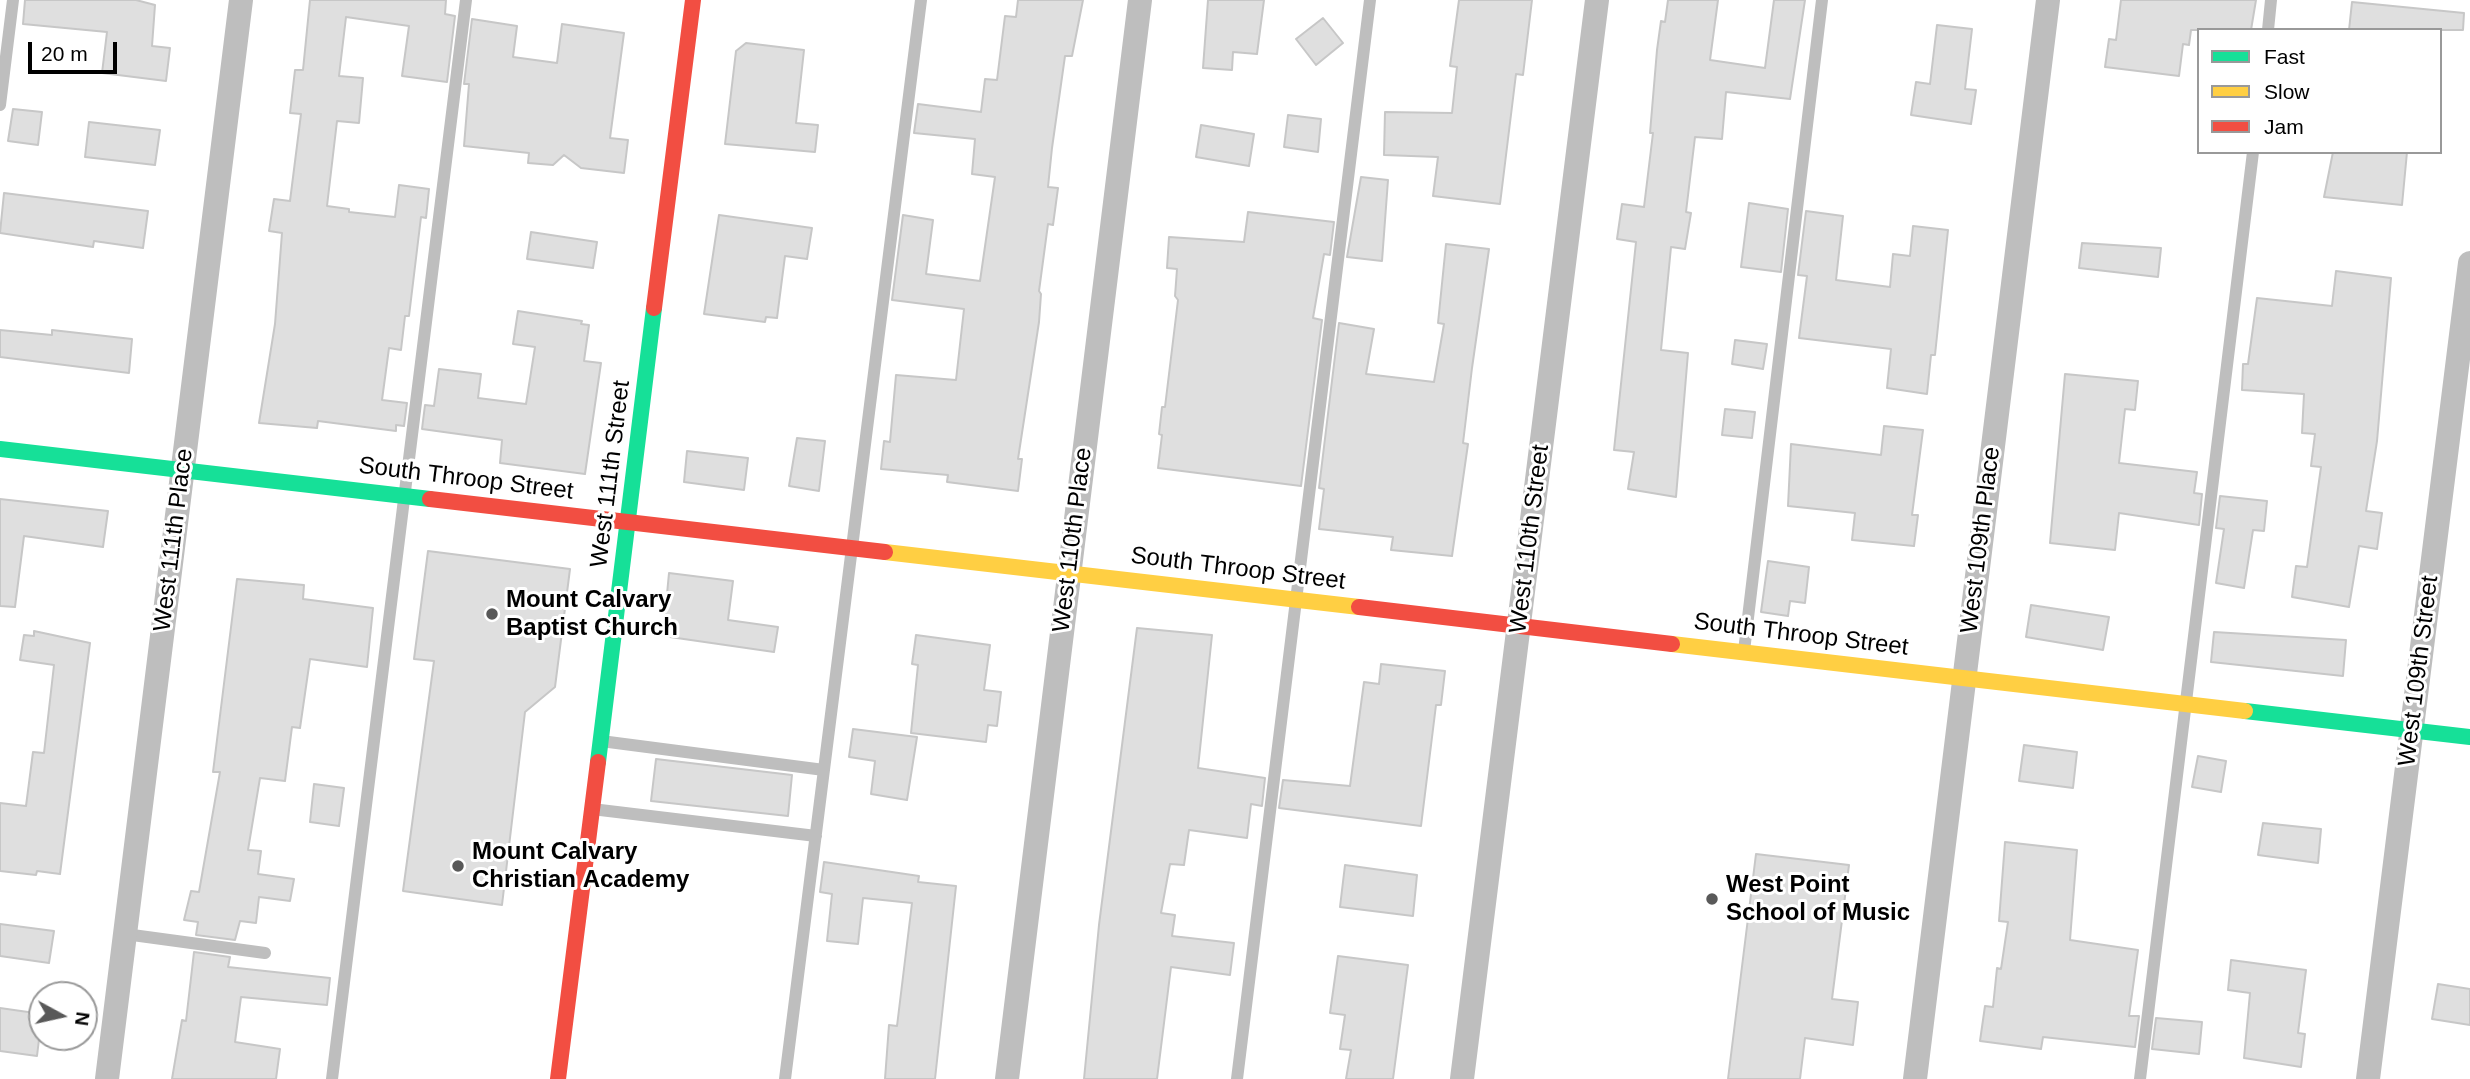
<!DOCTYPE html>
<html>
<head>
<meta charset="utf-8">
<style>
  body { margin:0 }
  #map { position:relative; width:2470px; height:1079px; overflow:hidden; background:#fff; font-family:Helvetica,sans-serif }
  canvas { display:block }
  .legend { position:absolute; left:2197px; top:28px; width:245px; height:126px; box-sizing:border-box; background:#fff; border:2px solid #999; margin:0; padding:9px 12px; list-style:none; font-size:21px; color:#000 }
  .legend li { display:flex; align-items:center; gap:14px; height:35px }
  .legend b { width:35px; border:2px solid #999 }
  .north { position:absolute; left:28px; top:981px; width:70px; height:70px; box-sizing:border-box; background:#fff; border:2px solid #999; border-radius:50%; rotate:98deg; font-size:19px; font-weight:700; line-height:28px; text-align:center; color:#000 }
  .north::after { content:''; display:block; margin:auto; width:24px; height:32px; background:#595959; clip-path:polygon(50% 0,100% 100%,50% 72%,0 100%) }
  .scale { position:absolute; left:28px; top:42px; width:89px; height:32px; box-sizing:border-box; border:4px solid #000; border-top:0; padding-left:9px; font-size:21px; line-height:24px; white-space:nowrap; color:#000; -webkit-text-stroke:5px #fff; paint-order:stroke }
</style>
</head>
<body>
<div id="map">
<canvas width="2470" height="1079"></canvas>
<ul class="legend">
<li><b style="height:9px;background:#16e098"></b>Fast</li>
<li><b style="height:9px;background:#ffcf43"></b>Slow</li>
<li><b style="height:9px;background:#f24e42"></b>Jam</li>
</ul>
<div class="north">N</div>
<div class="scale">20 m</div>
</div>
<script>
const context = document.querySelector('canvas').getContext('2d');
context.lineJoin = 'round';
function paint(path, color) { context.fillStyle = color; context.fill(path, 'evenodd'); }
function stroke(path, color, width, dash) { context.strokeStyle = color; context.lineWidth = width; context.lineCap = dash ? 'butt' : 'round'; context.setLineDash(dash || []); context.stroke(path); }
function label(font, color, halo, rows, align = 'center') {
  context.font = font + ' Helvetica,sans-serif'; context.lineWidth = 6; context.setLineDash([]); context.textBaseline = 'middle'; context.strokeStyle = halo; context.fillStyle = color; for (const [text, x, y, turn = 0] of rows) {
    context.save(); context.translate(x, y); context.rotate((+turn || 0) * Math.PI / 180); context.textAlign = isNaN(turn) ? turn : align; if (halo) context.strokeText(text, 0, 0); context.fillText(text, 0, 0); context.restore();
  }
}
const building = new Path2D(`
  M25,0h111l19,5 -3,41 18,2 -4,33 -64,-8 5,-41 -84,-8z
  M310,0h136l-1,14 10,2 -8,66 -45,-6 7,-50 -63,-9 -7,59 24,2 -4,45 -22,-2 -10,85 22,3v3l46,5 4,-32 30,4 -3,29 -5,-1 -12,99h-4l-4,34 -12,-2 -7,52 25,3 -3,23 -8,-1v6l-78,-10 -1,7 -58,-5 16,-99 7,-91 -13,-2 5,-32 16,2 11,-87 -11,-1 5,-43h8z
  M1018,0h65l-11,56h-7l-13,92 -4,39 10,1 -5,37 -5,-1 -9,67 2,3 -2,28 -21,137h4l-4,32 -71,-9 1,-7 -67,-6 3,-28 6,1 6,-67 60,5 8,-71 -72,-9 11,-85 30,5 -7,54 54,7 15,-104 -23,-3 3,-35 -61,-6 4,-29 63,8 4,-33 12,1 8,-64 11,1z
  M1208,0h56l-7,54 -24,-2 -1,18 -29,-2z
  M1459,0h73l-9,75 -7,-1 -16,130 -67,-8 5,-39 -54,-2 1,-43 67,1 5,-46 -7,-1z
  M1668,0h50l-8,60 55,8 9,-68h31l-15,99 -64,-7 -4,47 -27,-2 -9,75 5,1 -6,36 -14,-2 -10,103 27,3 -12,144 -48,-8 6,-37 -20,-2 22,-208 -19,-3 5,-35 22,3 9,-74h-3l7,-83 4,-29 4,1z
  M2121,0h135l-5,30h-60l-2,15 -6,-1 -4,32 -74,-9 4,-28 7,1z
  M2352,2l112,11 -1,17h-114z
  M1323,18l20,25 -27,22 -20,-26z
  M472,19l45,7 -4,31 44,6 5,-39 62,9 -14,105 18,2 -4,33 -43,-5 -17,-13 -11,10 -25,-2 1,-10 -65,-7 5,-62h-5z
  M1937,25l35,4 -7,60 11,1 -5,34 -60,-9 5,-33 14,2z
  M746,43l58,7 -8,73 22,2 -3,27 -90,-8 11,-93z
  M13,109l29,3 -4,33 -30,-4z
  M1288,115l33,4 -3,33 -34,-5z
  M89,122l71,8 -5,35 -70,-8z
  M1201,125l53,9 -5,32 -53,-9z
  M2333,152h74l-5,53 -78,-8z
  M1361,177l27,3 -6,81 -35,-4z
  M4,193l144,18 -5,37 -49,-7 -1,6 -93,-14z
  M1749,203l39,6 -7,63 -40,-5z
  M1806,211l37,5 -7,64 54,7 3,-33 17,2 3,-30 35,4 -13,125h-4l-4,39 -40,-6 4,-39 -92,-11 8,-62 -9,-1z
  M1248,212l86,10 -4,33 -6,-1 -11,64 9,2 -21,166 -143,-18 4,-33 -3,-1 3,-27h3l13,-107 -3,-4 2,-27 -10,-1 2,-31 75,5z
  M719,215l93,13 -5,31 -22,-3 -8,62 -11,-1 -1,5 -61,-8z
  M531,232l66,10 -4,26 -66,-9z
  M2082,243l79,5 -3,29 -79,-9z
  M1446,244l43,5 -17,119 -9,75 5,1 -16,112 -61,-6 2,-13 -74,-8 5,-40 -5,-1 20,-165 35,6 -8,45 68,8 10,-58 -6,-1z
  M2336,271l55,7 -14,163 -11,70 16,2 -5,36 -18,-3 -10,61 -57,-10 4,-31 11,1 14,-100 -10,-1 4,-32 -13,-1 2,-39 -62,-4 1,-26h5l9,-66 75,8z
  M518,311l64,10 -1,3 8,1 -5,36 17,2 -16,111 -85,-11 2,-23 -80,-11 3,-24 9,1 5,-37 42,5 -3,24 48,6 9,-57 -22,-3z
  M0,330l52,5v-5l80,9 -3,34 -129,-16z
  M1735,340l32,4 -4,25 -31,-5z
  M2065,374l73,7 -3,29 -10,-1 -6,54 78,9 -3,21 8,1 -3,31 -80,-12 -4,37 -65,-7z
  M1725,409l30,3 -3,26 -30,-3z
  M1884,426l39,4 -11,85h6l-4,31 -62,-6 3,-27 -67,-7 3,-62 90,11z
  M797,438l28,3 -6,50 -30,-5z
  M687,451l61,7 -4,32 -60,-8z
  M2220,496l47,5 -3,30 -11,-1 -9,58 -28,-5 8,-54 -8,-1z
  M0,499l108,12 -5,36 -79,-11 -9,71 -15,-1z
  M428,551l142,18 -15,118 -30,25 -23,193 -99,-14 31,-230 -20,-2z
  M1768,561l41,6 -4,36 -15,-2 -2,15 -27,-4z
  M669,573l64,8 -5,39 50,7 -4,25 -111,-16z
  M237,579l67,6 -1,14 70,9 -6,59 -57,-8 -10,69 -8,-1 -7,54 -25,-3 -12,72 13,1 -3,23 36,5 -4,22 -31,-4 -3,26 -16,-2 -5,19 -39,-5 2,-13 -14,-2 7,-29 8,1 21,-120h-7z
  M2031,605l78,12 -6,33 -77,-13z
  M1137,628l75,7 -14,133 67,10 -3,28 -11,-2 -4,34 -58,-8 -5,35 -14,-1 -9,49 14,2 -3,21 62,7 -4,32 -59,-8 -14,112h-73l15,-154z
  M34,631l56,12 -30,231 -23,-3 -1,4 -36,-4v-68l26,3 7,-54 11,1 10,-88 -34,-5 4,-25 10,1z
  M2214,632l132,8 -3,36 -132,-14z
  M916,635l74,10 -6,45 17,2 -4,34 -9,-1 -2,17 -75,-9 7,-68 -6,-1z
  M1381,664l64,7 -4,34h-5l-15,121 -142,-18 4,-28 67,6 14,-104 15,2z
  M853,729l64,8 -10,63 -36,-6 4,-33 -26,-4z
  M2024,745l53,7 -4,36 -54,-7z
  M2198,756l28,5 -5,31 -29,-5z
  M656,759l136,16 -4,41 -137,-15z
  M314,784l30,4 -5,38 -29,-4z
  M2263,823l58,6 -3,34 -60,-8z
  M2005,842l72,8 -7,90 68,10 -9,66h10l-4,31 -92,-10 -2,12 -61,-8 5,-35 8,1 4,-39 4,1 7,-47 -9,-1z
  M1756,854l93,11 -17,134 26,3 -5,43 -48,-7 -5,41h-72z
  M824,862l95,14 -1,6 38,4 -21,193h-50l4,-54 8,1 15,-123 -49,-5 -5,46 -31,-3 5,-47 -12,-2z
  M1345,865l72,10 -4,41 -73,-9z
  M0,924l54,7 -5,32 -49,-7z
  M194,952l36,5 -2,10 102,11 -3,27 -86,-8 -6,45 45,7 -4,30h-104l10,-59 4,1z
  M1338,956l70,9 -15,114h-47l5,-29 -11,-1 5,-34 -15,-2z
  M2231,960l75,10 -8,63 7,1 -4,33 -57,-9 6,-65 -22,-3z
  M2438,984l32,5v36l-38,-6z
  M0,1008l35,5 -2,17 7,1 -3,25 -37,-5z
  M2156,1018l46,4 -3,32 -47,-5z`);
paint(building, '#dfdfdf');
stroke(building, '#c7c7c7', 2);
stroke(new Path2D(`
  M2268,30l3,-30
  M0,105l13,-105
  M1744,651l78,-651
  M601,741l223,29
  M592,809l224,27
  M125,934l140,19
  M332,1079l134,-1079
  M785,1079l136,-1079
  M1237,1079l133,-1079
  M2140,1079l113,-927`), '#bebebe', 12);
stroke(new Path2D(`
  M107,1079l134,-1079
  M1007,1079l133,-1079
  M1462,1079l135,-1079
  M1915,1079l133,-1079
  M2368,1079l102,-816`), '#bebebe', 24);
stroke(new Path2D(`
  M0,449l430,50
  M2245,711l225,26
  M598,762l56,-454`), '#16e098', 16);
stroke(new Path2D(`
  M885,552l474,55
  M1672,644l573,67`), '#ffcf43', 16);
stroke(new Path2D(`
  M654,308l39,-308
  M430,499l455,53
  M1359,607l313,37
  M558,1079l40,-317`), '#f24e42', 16);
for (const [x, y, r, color] of [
  [492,614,7,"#595959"],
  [458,866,7,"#595959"],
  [1712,899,7,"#595959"]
]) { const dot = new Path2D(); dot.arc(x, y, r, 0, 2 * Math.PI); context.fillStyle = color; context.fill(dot); stroke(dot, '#fff', 2.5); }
label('24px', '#000', '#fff', [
  ["West 111th Street",611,474,-83],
  ["South Throop Street",466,479,7],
  ["West 110th Street",1530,539,-83],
  ["West 111th Place",174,540,-83],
  ["West 110th Place",1073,540,-83],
  ["West 109th Place",1981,540,-83],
  ["South Throop Street",1238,569,7],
  ["South Throop Street",1801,635,7],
  ["West 109th Street",2419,671,-83]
]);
label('bold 24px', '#000', '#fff', [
  ["Mount Calvary",506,600],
  ["Baptist Church",506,628],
  ["Mount Calvary",472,852],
  ["Christian Academy",472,880],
  ["West Point",1726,885],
  ["School of Music",1726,913]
], 'left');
</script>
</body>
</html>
